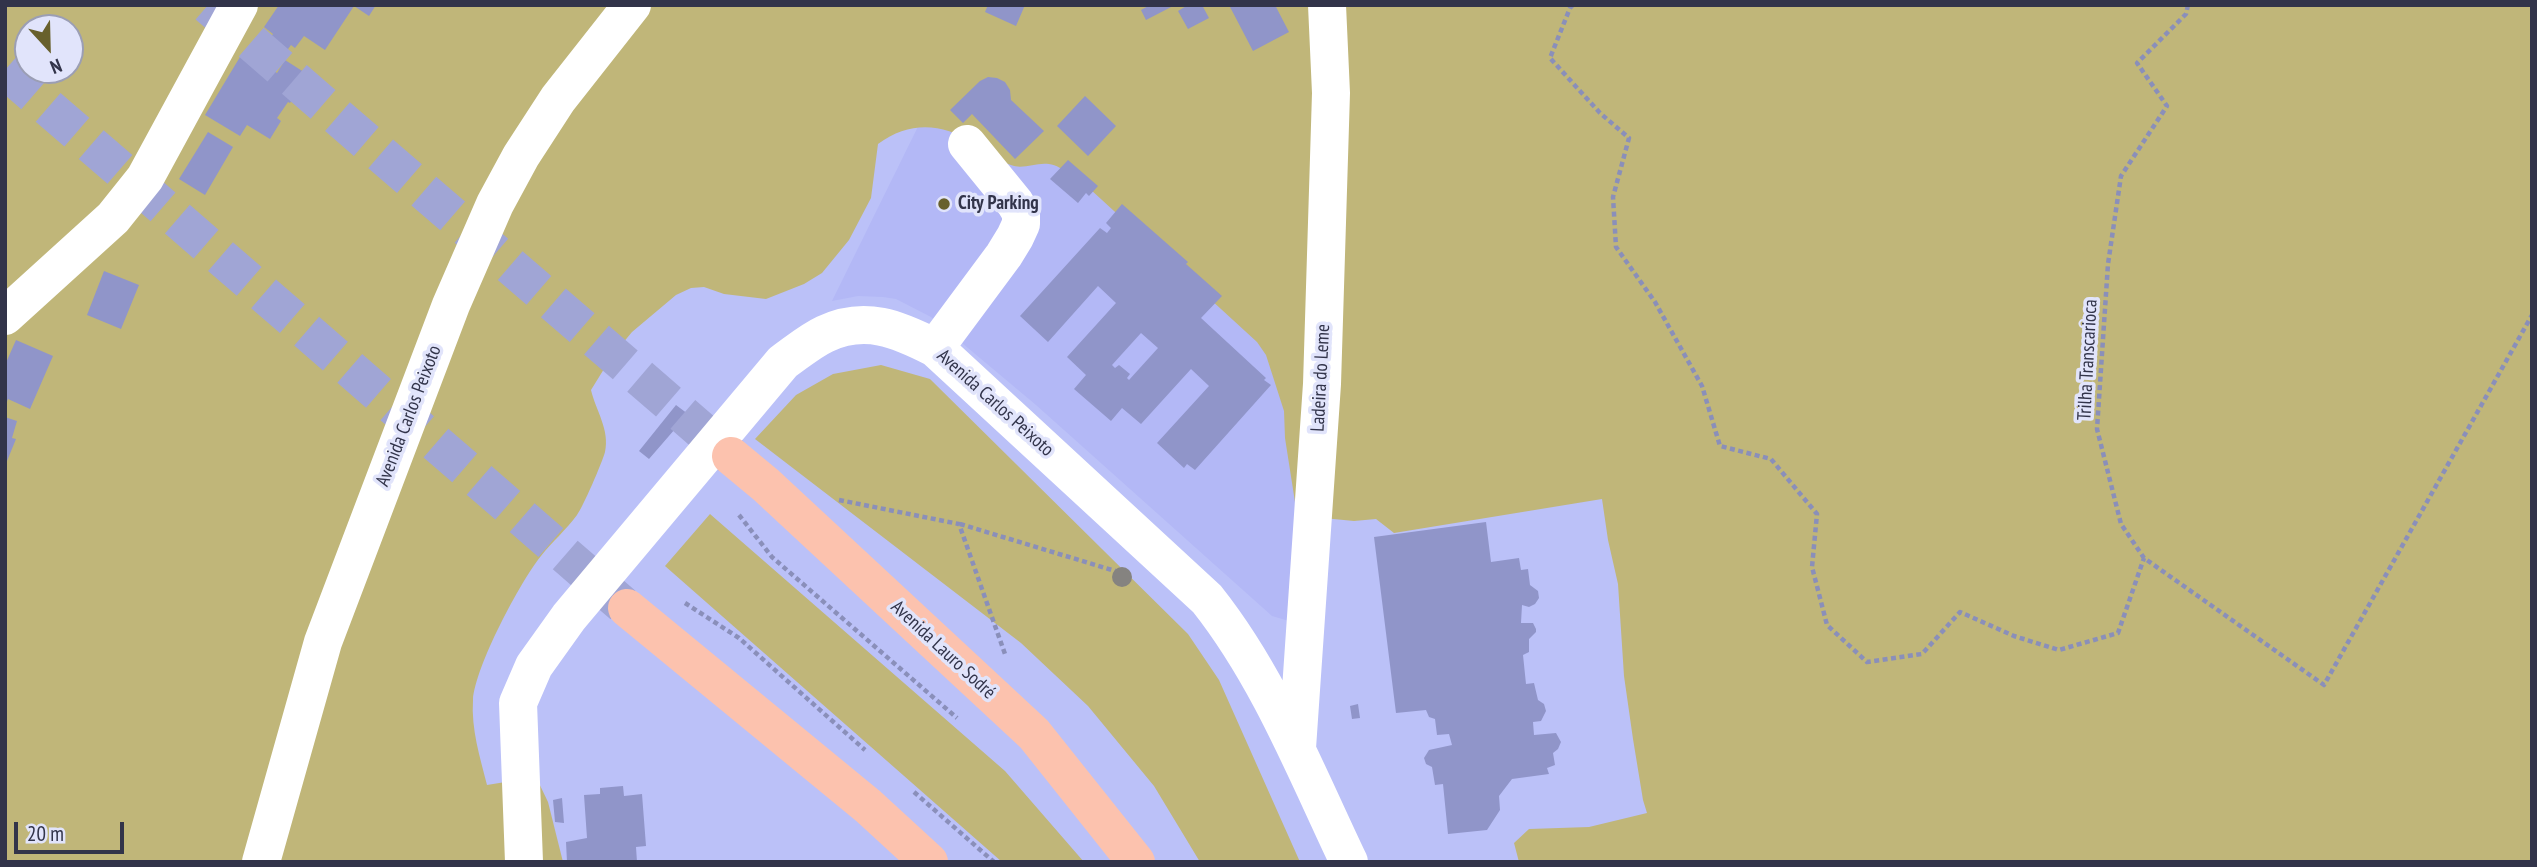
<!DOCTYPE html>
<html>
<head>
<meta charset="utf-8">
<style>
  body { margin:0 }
  #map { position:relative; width:2537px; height:867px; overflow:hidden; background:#bbc1f8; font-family:"PT Sans Narrow",sans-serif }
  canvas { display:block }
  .frame { position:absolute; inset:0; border:7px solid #32344a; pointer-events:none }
  .north { position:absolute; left:14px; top:14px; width:70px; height:70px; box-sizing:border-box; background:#e1e4fb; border:2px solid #9b9eb4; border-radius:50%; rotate:158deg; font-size:19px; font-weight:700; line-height:28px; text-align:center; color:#32344a }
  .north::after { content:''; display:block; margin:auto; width:24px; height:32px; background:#68602c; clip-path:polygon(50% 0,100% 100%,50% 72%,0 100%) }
  .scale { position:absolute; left:14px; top:822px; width:110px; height:32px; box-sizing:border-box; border:4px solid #32344a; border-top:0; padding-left:9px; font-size:21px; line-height:24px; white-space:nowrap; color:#32344a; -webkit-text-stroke:5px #e1e4fb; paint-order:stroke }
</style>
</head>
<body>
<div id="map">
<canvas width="2537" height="867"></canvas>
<div class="frame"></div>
<div class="north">N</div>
<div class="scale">20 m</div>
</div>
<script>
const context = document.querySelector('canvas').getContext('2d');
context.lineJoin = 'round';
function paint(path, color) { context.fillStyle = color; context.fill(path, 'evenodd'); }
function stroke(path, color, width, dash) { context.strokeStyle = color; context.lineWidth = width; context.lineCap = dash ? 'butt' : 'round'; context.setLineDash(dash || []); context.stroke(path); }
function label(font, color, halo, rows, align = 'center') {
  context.font = font + ' "PT Sans Narrow",sans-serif'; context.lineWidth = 7; context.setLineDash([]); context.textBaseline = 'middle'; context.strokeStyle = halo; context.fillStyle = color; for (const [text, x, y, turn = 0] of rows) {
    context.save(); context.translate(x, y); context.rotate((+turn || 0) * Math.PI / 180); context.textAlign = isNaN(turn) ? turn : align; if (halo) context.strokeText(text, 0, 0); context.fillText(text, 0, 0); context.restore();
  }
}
paint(new Path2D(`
  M974,13l359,131 -44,477 -17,-5 -236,-211 -105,-88 -35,-18 -13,-2 -25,-1 -26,5z`), '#b3b8f6');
paint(new Path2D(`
  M5,5h2527v857h-1013l-5,-19 15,-14 60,-2 58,-14 -4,-13 -10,-61 -9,-63 -6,-92 -10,-44 -6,-41 -208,34 -18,-14 -22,2 -41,-4 -18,-15 -10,-64 -1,-27 -18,-56 -9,-13 -167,-153c-12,-8 -27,-23 -41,-25 -13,-2 -26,6 -38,1 -14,-4 -25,-14 -37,-22 -33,-20 -64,-22 -96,1l-7,54 -22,42 -27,33 -18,11 -38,15 -42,-5 -20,-7 -13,1 -15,7 -44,37 -20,24 -21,34c5,21 19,40 14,62 -3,11 -22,55 -28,63 -11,15 -25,27 -36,41 -21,26 -66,111 -68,144 -2,29 7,57 14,85l49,-8 12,25 15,60h-558zM28,28h42v42h-42z
  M881,365l49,14 258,255 31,46 81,182h-100l-46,-76 -66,-80 -67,-63 -266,-204 41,-44 37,-21z
  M710,514l295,257 79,91h-82l-337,-296z`), '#c0b679');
paint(new Path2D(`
  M279,5h97l-7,11 -15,-10 -29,44 -21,-14 -9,12 -4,-3 -9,12 -17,-11 8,-12 -9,-7z
  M988,5h37l-9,21 -31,-14z
  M1150,5h25l-29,15 -5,-10z
  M1188,5h14l7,13 -21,11 -10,-18z
  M1229,5h46l14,27 -36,19z
  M257,44l10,6 -7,11 -10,-6z
  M243,52l34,21 8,-13 22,14 -17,29 -2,-1 -11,16 4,3 -11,18 -23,-14 -7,11 -35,-21z
  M988,77l9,1 8,4 5,8 1,10 33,31 -29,28 -43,-45 -9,9 -13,-13 30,-29z
  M1085,96l31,30 -28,30 -31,-30z
  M208,132l25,15 -28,48 -26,-16z
  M1068,160l30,26 -9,10 -3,-3 -8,10 -28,-24z
  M1122,204l66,58 -2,2 36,32 -21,22 65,60 -2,2 7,5 -76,85 -8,-6 -3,4 -27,-25 52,-57 -18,-17 -50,55 -19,-16 -11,13 -37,-32 12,-14 -19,-18 49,-54 -18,-17 -50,56 -28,-26 80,-88 7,5 4,-5 -5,-5zM1141,333l17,15 -29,32 -2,-2 3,-4 -11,-9 -4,3 -3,-3z
  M104,271l35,14 -18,44 -34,-14z
  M16,340l37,16 -23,53 -22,-10 -3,8v-42z
  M676,405l12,9 -39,45 -10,-8z
  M5,417l12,4 -5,17 4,1 -11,27z
  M1486,522l5,40 28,-4 2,12 7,-1 2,16 8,6 1,7 -4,6 -6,3 -7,-2 -1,18h12l3,6v3l-7,7v13l-6,3 3,29 8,-1 4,17 6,4 2,7 -5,10 -8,1 1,13 22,-2 5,9 -3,7 -5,4 2,12 -8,3 2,6 -37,5 -13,17 1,14 -13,20 -39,4 -5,-50 -8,1 -3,-18 -6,-3 -2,-6 5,-8 23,-5 -3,-11 -12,1 -2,-16 -6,-2 -3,-7 -30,3 -22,-176z
  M1358,704l2,14 -8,1 -2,-13z
  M623,786l1,10 18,-2 4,52 -10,1 1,15h-70l-1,-20 21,-4 -3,-43 16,-1v-6z
  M562,798l2,25 -9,-1 -2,-22z`), '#9095c9');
stroke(new Path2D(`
  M208,5l523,451
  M5,70l618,535`), '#a0a5d5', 38, [38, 19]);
stroke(new Path2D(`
  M1573,5l-3,3 -20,50 50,55 29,25 -16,59 3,50 39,55 47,84 18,60 51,13 46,55 -5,53 15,58 40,37 55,-8 38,-42 54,24 45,14 59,-17 26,-75
  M2188,5l-2,9 -49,49 30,43 -46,70 -13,88 -11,165 24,95 23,34 180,127 208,-370
  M839,500l120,24 46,130
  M739,515l33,42 185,161
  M960,524l162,49
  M685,603l54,35 126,112
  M914,792l80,70`), '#8a8fba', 4.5, [5, 3.5]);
stroke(new Path2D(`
  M5,316l108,-98 32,-40 94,-173
  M935,348l69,-93 11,-18 6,-13v-11l-6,-10 -48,-59
  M1297,748l25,-364 9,-291 -4,-88
  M261,862l62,-220 128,-337 44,-101 26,-48 37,-57 74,-94
  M524,862l-6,-159 16,-37 35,-49 214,-255c13,-9 27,-21 42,-28 40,-19 73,-5 110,14l272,251c62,78 99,173 142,263`), '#fff', 38);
stroke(new Path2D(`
  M731,456l35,29 268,249 102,128
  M627,608l241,198 61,56`), '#fcc2ae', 38);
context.fillStyle = '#858380';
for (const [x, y] of [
  [1122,577]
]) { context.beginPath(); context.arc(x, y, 10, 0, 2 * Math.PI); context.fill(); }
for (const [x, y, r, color] of [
  [944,204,7,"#68602c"]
]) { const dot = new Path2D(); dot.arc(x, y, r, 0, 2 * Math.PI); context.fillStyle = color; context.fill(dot); stroke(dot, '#e1e4fb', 2.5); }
label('bold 19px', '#32344a', '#e1e4fb', [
  ["City Parking",958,204]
], 'left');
label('19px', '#32344a', '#e1e4fb', [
  ["Trilha Transcarioca",2088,360,-87],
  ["Ladeira do Leme",1321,378,-87],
  ["Avenida Carlos Peixoto",995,403,42],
  ["Avenida Carlos Peixoto",409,416,-69],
  ["Avenida Lauro Sodré",943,650,43]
]);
</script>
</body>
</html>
